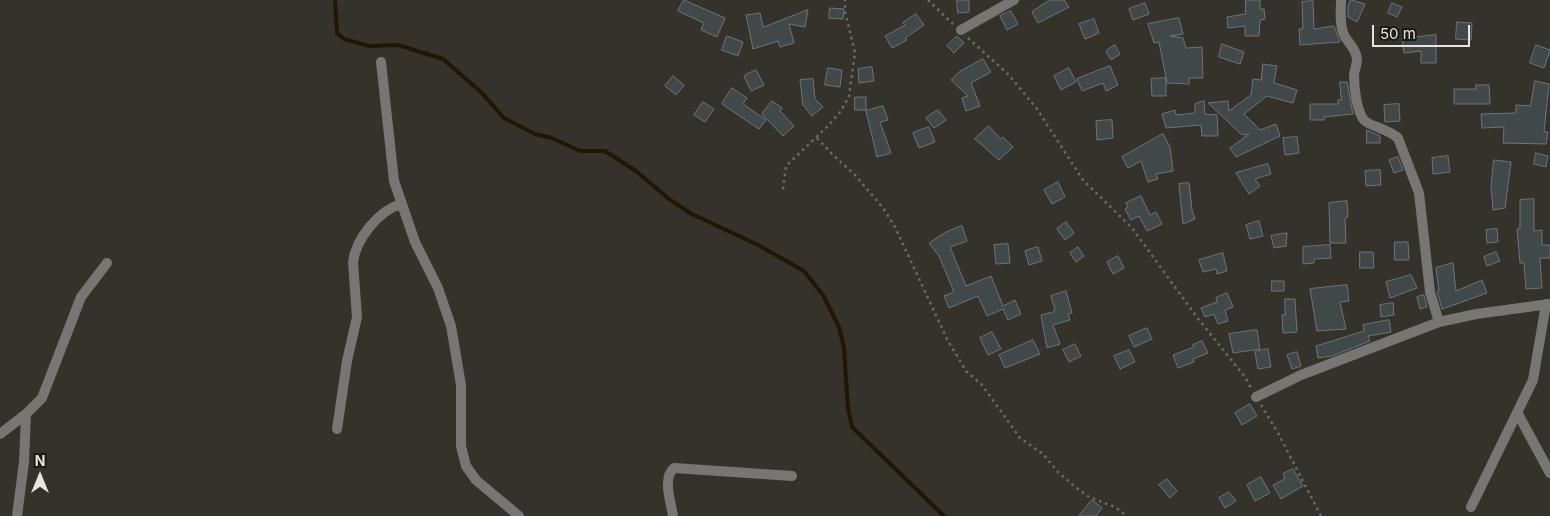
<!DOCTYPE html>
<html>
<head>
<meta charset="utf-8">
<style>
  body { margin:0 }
  #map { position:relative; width:1550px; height:516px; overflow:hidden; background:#35322c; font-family:Inter,sans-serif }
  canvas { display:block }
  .north { position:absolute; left:15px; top:451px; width:50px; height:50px; -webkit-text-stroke:4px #1b1a17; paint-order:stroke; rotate:0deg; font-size:14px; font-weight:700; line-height:20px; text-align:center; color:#e6e4e0 }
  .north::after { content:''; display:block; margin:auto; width:18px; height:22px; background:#e6e4e0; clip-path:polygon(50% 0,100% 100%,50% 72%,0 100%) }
  .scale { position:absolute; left:1372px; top:25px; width:98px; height:22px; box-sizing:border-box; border:2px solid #e6e4e0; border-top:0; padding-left:6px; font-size:15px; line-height:18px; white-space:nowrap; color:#e6e4e0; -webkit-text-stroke:4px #1b1a17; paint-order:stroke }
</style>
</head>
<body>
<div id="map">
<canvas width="1550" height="516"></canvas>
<div class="north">N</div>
<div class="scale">50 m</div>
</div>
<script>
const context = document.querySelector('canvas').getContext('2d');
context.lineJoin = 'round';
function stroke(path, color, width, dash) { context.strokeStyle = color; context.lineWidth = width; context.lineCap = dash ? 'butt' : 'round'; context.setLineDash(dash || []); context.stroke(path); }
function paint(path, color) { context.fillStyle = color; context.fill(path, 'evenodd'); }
stroke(new Path2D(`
  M335,0l2,33 7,6 25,7 29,-1 45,14 38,33 23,26 31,16 17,4 28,13h25l31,20 33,28 21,14 68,32 46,26 19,24 16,32 5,21 4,60 4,19 92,89`), '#211600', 4);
const building = new Path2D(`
  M684,0l41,18 -8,19 -16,-7 3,-7 -26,-12z
  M957,0h12v12l-11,1z
  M1050,0h14l5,7 -31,16 -6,-11z
  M1246,0h14v9h4l1,10 -5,1 -1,16h-14v-10l-17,2 -1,-11 18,-3z
  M1351,0l14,4 -8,18 -9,-5v-11z
  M1313,1l1,28 20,-3 6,16 -40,3 -1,-16h4l-1,-27z
  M1145,3l4,11 -16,6 -4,-11z
  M1392,3l10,4 -5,10 -9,-4z
  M830,8l14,1 -1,10 -14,-1z
  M808,10l-3,17 -16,-3 5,19 -14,4 -2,-6 -25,8 -7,-34 14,-2 3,14z
  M1011,11l7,13 -11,6 -7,-14z
  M916,14l8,11 -19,13 2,2 -15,8 -7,-12 20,-11 -2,-2z
  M1179,18l4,16 -13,2 13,2 3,10 16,-1 1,31h-14v6l-22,-1 -8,-41 -5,1 -6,-19z
  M1094,19l5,14 -14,6 -6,-15z
  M1457,22l15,1 -1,17 -15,-1z
  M1436,35v28h-15v-12l-17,2 -2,-14z
  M727,36l16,6 -5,14 -16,-6z
  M957,36l7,7 -10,10 -7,-7z
  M1222,44l22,8 -4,12 -21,-7z
  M1115,45l5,9 -9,6 -5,-9z
  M1536,45l14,5 -6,18 -14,-5z
  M983,59l8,13 -20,11 9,23 -14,5 -4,-13 6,-2 -17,-16 8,-8z
  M1263,64l14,2 -3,17 23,7 -4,13 -26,-7 -23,18 16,16 16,-6 4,12 -44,21 -6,-9 19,-14 -7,1 -34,-32 20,-2 1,10 22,-16 2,-16 8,1z
  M1110,66l8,19 -12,6 -3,-8 -21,8 -5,-12z
  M872,67l2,14 -15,2 -1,-14z
  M828,68l14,2 -2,17 -15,-2z
  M1069,68l7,14 -15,8 -7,-14z
  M756,70l8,15 -13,6 -7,-15z
  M673,76l11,9 -8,10 -11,-9z
  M1166,78v18h-14l-1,-17z
  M813,79l2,20 8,8 -11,9 -9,-11 -3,-25z
  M1535,81l14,3 -5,48h4l-2,12 -43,-1 1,-16 -22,1 -1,-14 35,-1v-8l14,1z
  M1340,82h7l6,32 -29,3v3h-14v-16h28v-4h3z
  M1476,85h13l1,19h-36v-15h22z
  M732,88l15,10 -4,6 23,16 -7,9 -37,-25z
  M855,97h11v13h-11z
  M772,101l10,7 -2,3 14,15 -11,10 -21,-22z
  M1204,101l1,13 12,1 1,21h-16l-1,-11 -35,3 -4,-14 13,-4 1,5 19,-2v-9z
  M703,102l11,7 -9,13 -11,-7z
  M1399,104l1,17 -15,1 -1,-17z
  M883,106l5,14 -8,2 11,31 -14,4 -11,-46z
  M938,110l8,10 -12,8 -8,-10z
  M1112,120l1,18 -16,2 -1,-19z
  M989,126l11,13 3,-2 10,10 -14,13 -24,-21z
  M929,127l6,15 -16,6 -6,-15z
  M1367,130l13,6v7h-13z
  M1163,134l7,13 3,24 -17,3 2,5 -10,3 -7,-21 -13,7 -6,-11z
  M1297,137l2,16 -14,2 -2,-17z
  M1536,153l12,3 -2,11 -12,-3z
  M1448,156l2,16 -17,2 -1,-16z
  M1398,157l5,13 -9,3 -5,-13z
  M1494,160l17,2 -6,46 -12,2 -2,-23z
  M1268,164l3,10 -16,5 5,7 -11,8 -13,-21z
  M1380,170l1,15 -15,1 -1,-15z
  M1058,182l7,15 -13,7 -8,-14z
  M1189,183l3,27 3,9 -12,5 -4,-40z
  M1141,196l9,19 6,-3 6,12 -15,7 -8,-15 -8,4 -6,-11 3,-2 -2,-4z
  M1534,199v32l8,-1v15h8v13h-10l2,30 -16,1 -2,-26h-4l-3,-34 3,-1v-28z
  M1347,201l1,16 -3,1 1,25h-16l-1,-40z
  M1259,221l4,15 -13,3 -4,-14z
  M1066,222l8,11 -9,7 -8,-11z
  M962,226l5,15 -17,6 16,39 25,-10 12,30 12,-6 6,14 -13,6 -5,-11 -16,7 -9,-20 -29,12 -5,-12 10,-4 -15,-36 -10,-13 17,-11z
  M1497,229l1,13 -11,1 -1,-13z
  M1285,233h2l-1,13 -12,2 -3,-12z
  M1395,242h13l1,18h-14z
  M1008,244l2,19 -14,1 -2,-19z
  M1330,245l1,13 -17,1v4l-11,1v-17z
  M1038,247l4,14 -13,4 -4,-14z
  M1078,247l6,9 -8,6 -6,-9z
  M1360,252h13l1,16h-14z
  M1496,252l4,9 -13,5 -3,-9z
  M1223,253l4,18 -10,3 -1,-5 -13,3 -4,-12z
  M1118,256l6,12 -11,6 -6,-12z
  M1453,263l3,28 26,-11 5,13 -45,16 -5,-18h2l-3,-23z
  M1411,275l6,13 -27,10 -4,-16z
  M1272,281h12v10h-12z
  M1347,285l2,16 -9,1 6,27 -29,2 -7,-42z
  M1066,291l6,22 -4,1 2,6 -17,5 7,19 -13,4 -6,-33 12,-3 2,-2 -4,-14z
  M1227,293l6,14 -8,3 3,11 -10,3 -4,-10 -9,3 -4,-9 16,-6 -1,-4z
  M1424,295l3,12 -7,2 -3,-12z
  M1285,299h10l2,33 -14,1 -1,-18h3z
  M1393,303l1,12 -13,2 -1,-12z
  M1389,320l2,12 -23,4 2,5 -38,15 -14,2 -2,-12 48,-15 -1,-6z
  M1147,328l5,11 -18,8 -5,-11z
  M1257,330l3,19 -27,4 -4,-19z
  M992,332l9,17 -13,6 -8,-17z
  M1033,340l7,14 -35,14 -6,-13z
  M1202,341l6,12 -15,6 1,3 -16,6 -5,-13 21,-8 -1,-2z
  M1075,344l6,12 -12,6 -6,-12z
  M1268,349l3,18 -13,2 -3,-17z
  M1129,350l6,12 -15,7 -6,-13z
  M1297,352l4,14 -9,3 -5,-14z
  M1250,404l7,12 -15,9 -7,-12z
  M1293,469l10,17 -22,13 -8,-14 12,-6 -2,-5z
  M1261,477l9,16 -15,8 -8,-16z
  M1167,479l10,12 -7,7 -11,-13z
  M1229,492l7,9 -11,7 -6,-10z
  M1092,500l10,8 -6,8h-17z`);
paint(building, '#40484a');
stroke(building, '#6c7578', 1);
stroke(new Path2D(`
  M928,0l25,24
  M968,38l41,37 28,34 46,71 49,48 67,92 46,57 6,11
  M817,138l16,17 22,20 28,33 12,19 52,112 19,32 16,14 38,53 23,16 15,18 16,14 15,11 26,10 12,9
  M783,189l3,-23 41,-39 14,-16 8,-15 6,-43 -10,-42v-11
  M1261,405l17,28 43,83`), '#6e6b66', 2.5, [2.5, 4]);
stroke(new Path2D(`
  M1341,0c0,11 -2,24 3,35 4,8 12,13 13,24 0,5 -2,10 -3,15 0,12 2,36 10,46 5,6 24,9 34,18l21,55 11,99 9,30
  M961,30l53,-30
  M381,62l13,119 21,61 23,46 13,38 10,59v61l5,20 10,14 43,36
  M1256,397l45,-22 138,-53 37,-8 74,-10
  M1518,414l32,59
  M337,429l10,-68 10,-44 -4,-55c3,-23 25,-51 48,-58
  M0,434l26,-20 16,-16 39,-101 26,-34
  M1471,507l62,-127 13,-76
  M17,516l7,-54 2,-48
  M673,516c-2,-14 -11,-38 1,-48l118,8`), '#777672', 10);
</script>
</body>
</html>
